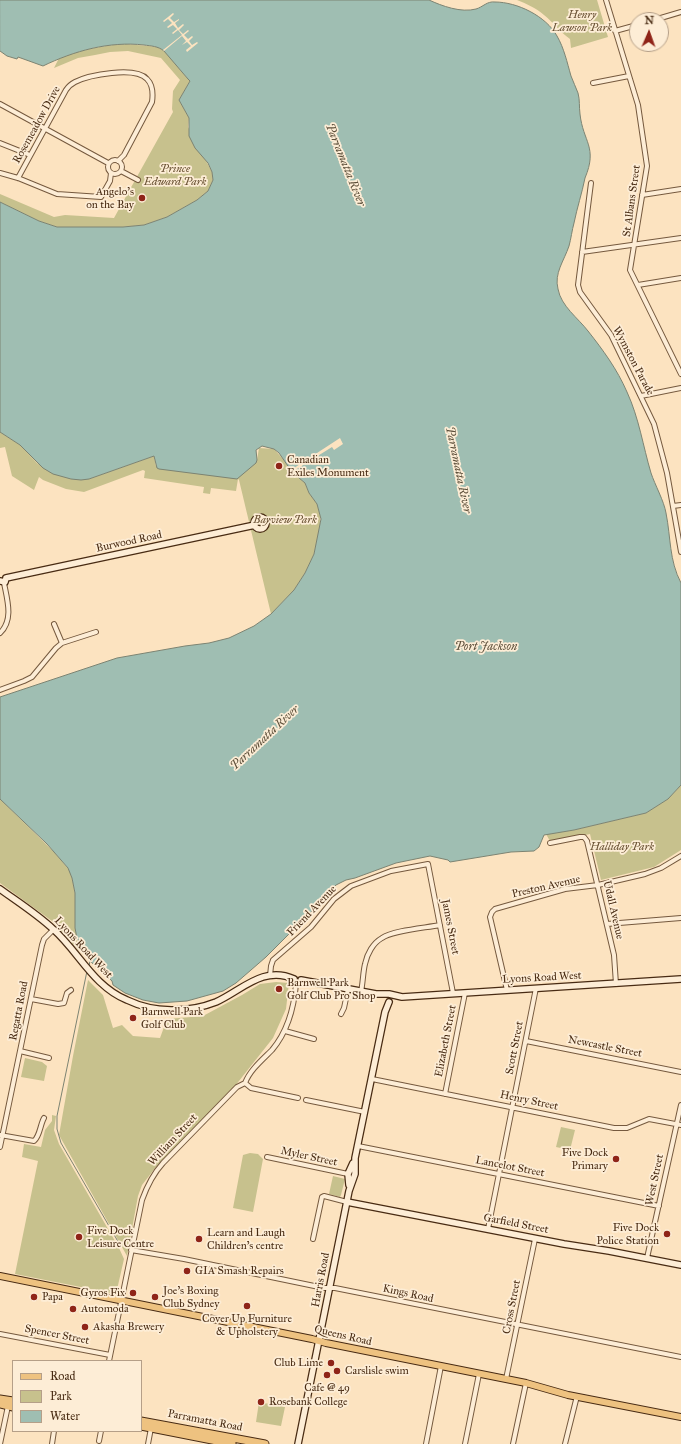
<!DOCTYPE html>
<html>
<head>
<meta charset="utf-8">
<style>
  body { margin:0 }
  #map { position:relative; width:681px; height:1444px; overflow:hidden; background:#fce3c0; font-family:"IM FELL Great Primer",serif }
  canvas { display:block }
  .legend { position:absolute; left:12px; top:1360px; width:130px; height:72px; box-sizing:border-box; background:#fdedd6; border:1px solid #b59f88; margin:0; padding:5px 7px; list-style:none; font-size:12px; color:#482b13 }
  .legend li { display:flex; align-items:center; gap:8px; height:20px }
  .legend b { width:20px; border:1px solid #b59f88 }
  .north { position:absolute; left:629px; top:12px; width:40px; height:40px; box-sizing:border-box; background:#fdedd6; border:1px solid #b59f88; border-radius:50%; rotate:2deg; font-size:11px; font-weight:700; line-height:16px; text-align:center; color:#482b13 }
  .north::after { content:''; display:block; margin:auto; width:14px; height:18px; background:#8f2418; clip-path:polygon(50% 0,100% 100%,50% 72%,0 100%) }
</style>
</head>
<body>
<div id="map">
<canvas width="681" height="1444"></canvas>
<ul class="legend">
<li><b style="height:5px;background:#eec280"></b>Road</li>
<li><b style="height:11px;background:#c7c18d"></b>Park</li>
<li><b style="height:11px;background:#9fbeb2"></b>Water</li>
</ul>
<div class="north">N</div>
</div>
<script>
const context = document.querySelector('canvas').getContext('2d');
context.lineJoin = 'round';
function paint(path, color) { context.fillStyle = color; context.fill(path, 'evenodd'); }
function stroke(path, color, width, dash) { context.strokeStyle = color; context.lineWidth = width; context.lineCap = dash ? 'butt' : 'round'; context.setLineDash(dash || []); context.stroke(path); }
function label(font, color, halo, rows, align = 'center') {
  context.font = font + ' "IM FELL Great Primer",serif'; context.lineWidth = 3.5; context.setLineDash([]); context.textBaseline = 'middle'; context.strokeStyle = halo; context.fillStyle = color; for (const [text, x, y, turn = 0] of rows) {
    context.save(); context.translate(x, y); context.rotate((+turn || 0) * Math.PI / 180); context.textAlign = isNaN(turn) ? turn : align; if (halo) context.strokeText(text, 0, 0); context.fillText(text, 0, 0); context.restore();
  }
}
paint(new Path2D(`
  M517,0h80l11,37 -37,11 -1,-9c-10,-7 -16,-16 -26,-24 -8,-7 -17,-11 -27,-15z
  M126,44l33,3 5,3 24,29 2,2 -11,19 10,18 -1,9 24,45 1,8 -5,11 -11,9 -30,17 -23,8 -21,2h-66l-18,-6 -39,-19v-8l54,23 11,-2 49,3 59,-106 -1,-3 1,-18 7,-11 -19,-22 -33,-7 -18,1 -15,3 -17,3 -24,10 5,-10c22,-8 44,-13 67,-14z
  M0,432l20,13 17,18 10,7 24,9h18l65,-23 2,10 101,-6 2,-12 15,1 9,10 8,12 14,12 4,10 8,11 3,11v15l-6,24 -9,19 -11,17 -23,24 -32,-134 -1,-1 -2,12 -25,-3 -1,6 -7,-1 1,-6 -60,-9 1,-7 -2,-1 -59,22 -18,-3 -23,-9 -4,-3 -5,13 -22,-14 -7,-29 -5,1z
  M681,785v65l-27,17 -53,13 -11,-46 -39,9 -5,-9 28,-4 72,-17 22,-14z
  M0,799l54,53 17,20 4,21 1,40 3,18 -27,-30 -52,-38z
  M88,980l15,15 10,33 9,-3 11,11 27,2 7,-19 36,-3 39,-21 18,-11 16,-2 13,1 -3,26 -13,29 -38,48 -79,81 -14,18 -4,11 -11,60 -68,-121 14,-79z
  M25,1058l17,4 5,4 -3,15 -23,-4z
  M52,1115l4,1 -2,14 5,14 60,104 5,11 -8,35 -101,-20 23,-113 -16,-4 2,-13 17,3 4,-17 7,-9z
  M561,1127l14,3 -5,20 -14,-3z
  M250,1153l8,1 5,5 -10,53 -20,-4 10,-53z
  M333,1176l12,3 -4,16 -1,2 -11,-3z
  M259,1402l26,5 -4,19 -25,-4z`), '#c7c18d');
const water = new Path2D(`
  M0,0h429c13,6 32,13 47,9 7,-2 11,-8 19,-7 22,0 51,14 62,34 7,12 10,26 14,40 2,6 5,11 7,17 2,7 1,14 2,21 3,28 18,33 5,64 -3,15 -8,30 -11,45 -2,7 -3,16 -5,23 -5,15 -15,27 -11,43 3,17 20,29 30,42 15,19 29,38 39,61 12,26 16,54 24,81 4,12 13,28 15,40 5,25 3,47 15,70v202l-13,14 -22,14 -72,17 -30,5 -5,12 -5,4 -23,1 -61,10 -2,-2 -18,-4 -34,7 -41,15 -9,2 -10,5 -12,11 -8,11 -50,50 -30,26 -13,8 -36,10 -28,2 -16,-3 -18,-7 -12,-8 -1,-4 -22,-20 -13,-23 -2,-10v-35l-3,-15 -4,-10 -21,-24 -47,-45v-102l117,-39 68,-12 24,-3 20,-5 25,-12 17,-12 23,-24 11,-17 9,-19 7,-35 -4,-15 -8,-11 -4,-10 -13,-11 -13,-19 -5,-4 -12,-3 -6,4 1,10 -1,3 -19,16 -78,-10 -2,-1 -3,-12 -65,23 -8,1 -10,-1 -18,-5 -10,-6 -23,-23 -20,-13v-230l39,19 18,6h66l21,-2 23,-8 30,-17 11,-9 5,-11 -1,-8 -4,-9 -13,-15 -6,-12v-18l-10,-18 11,-19 -2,-2 -24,-28c-6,-5 -13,-5 -20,-6 -35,-4 -70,6 -101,21l-25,-9 -1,2 -10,-3 -7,-5z`);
paint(water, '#9fbeb2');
stroke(water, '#7c8372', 1);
paint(new Path2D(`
  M173,13l1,1 -4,4 4,4 5,-3v1l-4,3 3,5 5,-4 1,1 -5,5 4,4 5,-4 1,1 -5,4 4,4 4,-3 1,1 -4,4 3,4 5,-3 1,1 -11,9 -1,-2 5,-4 -4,-4 -5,3 4,-4 -4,-5 -18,15 -1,-1 19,-15 -4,-5 -5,4 -1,-1 5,-4 -4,-4 -5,3 -1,-1 5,-4 -4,-4 -4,3 -1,-1z
  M340,438l3,6 -9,6 -2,-3 -40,25 -1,-2z`), '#fce3c0');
stroke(new Path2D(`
  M89,966l1,-5
  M87,971l-30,145v13l4,14 59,102`), '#7c8372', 1);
const street = new Path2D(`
  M606,0l32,105 9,61 -17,104 51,104
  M654,20l27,-8
  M615,31l22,-6
  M593,83l36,-7
  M0,104l108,59
  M0,143l30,12
  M108 167a7 7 0 1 1 14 0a7 7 0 1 1-14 0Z
  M121,171l17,9
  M0,173l18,5 39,16 44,3 9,-16 1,-8
  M18,178l48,-88c2,-3 5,-6 9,-8 14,-7 60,-16 72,-3 6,6 6,16 5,23l-28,53 -6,6
  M591,183l-13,102 2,7 31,43 43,89 13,49 14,79
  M642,195l39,-6
  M582,252l99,-14
  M638,285l43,-7
  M641,396l40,-8
  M673,506l8,-1
  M54,624l8,19
  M0,633c14,-13 7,-34 4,-50
  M0,690l24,-9 8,-4 24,-29 6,-5 34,-11
  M550,843l30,-6h4l3,4 27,114 2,29
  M607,924l74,-6
  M270,976l1,-10 2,-6 38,-33 23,-28 17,-13 40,-15 37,-7 25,129
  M507,990l-17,-73 2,-5 3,-3 70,-20 33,-4 47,-11 16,-6 20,-12
  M361,992c2,-10 2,-20 4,-28 2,-10 8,-21 17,-26 12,-8 43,-10 58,-13
  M31,999l27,5 6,-1 3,-10 4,-3
  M341,1014l3,-6 4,-19
  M285,1031l29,8
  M526,1041l155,31
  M20,1051l29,7
  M372,1079l242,49h13l22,-9 32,6
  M245,1083l6,5 47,10
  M445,1094l20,-101
  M306,1100l59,12
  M0,1135l34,6c6,-5 6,-16 10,-23
  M358,1146l301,60
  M0,1147l42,-202 2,-6 10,-10
  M267,1157l81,17
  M488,1229l48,-241
  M313,1239l9,-42 2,-1 23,6
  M131,1250l53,9 140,29h11l346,69
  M647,1258l34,-153
  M0,1334l110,21
  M109,1361l33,-161c5,-14 11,-26 21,-37l74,-76 8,-4c5,-13 17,-23 27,-33 16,-19 22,-42 24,-66
  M506,1379l29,-140
  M99,1441l2,-10
  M0,1444l8,-38
  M52,1444l2,-13
  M148,1444l3,-16
  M426,1444l15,-78
  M465,1444l14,-70
  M513,1444l13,-61
  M565,1444l12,-48`);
const secondary = new Path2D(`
  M254 523a6 6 0 1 1 12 0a6 6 0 1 1-12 0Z
  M6,578l249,-53
  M0,581l5,1 1,-4
  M0,889c18,13 37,25 53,40 26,23 40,57 74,71 27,13 61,13 89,2 25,-11 47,-37 78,-23
  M301,980l75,14h13l13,3 279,-18
  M349,1185l-1,-11 5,-11
  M347,1202l217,42 45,7 72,14
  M298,1444l51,-253 6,-17v-16l30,-146 4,-10`);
const primary = new Path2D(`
  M0,1276l312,63 14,4 200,40 42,12 113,22`);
const highway = new Path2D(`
  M0,1399l13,2
  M0,1404l13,3
  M141,1421l124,23
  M141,1426l91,18`);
stroke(street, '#75593e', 6);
stroke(secondary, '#482b13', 8);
stroke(primary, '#482b13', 8);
stroke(highway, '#482b13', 9);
stroke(street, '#fdedd6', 4);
stroke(secondary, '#fdedd6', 5.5);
stroke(primary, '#eec280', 6);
stroke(highway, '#eec280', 7);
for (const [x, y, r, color] of [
  [142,198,4,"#8f2418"],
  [279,466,4,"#8f2418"],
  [279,989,4,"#8f2418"],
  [133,1018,4,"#8f2418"],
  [616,1159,4,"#8f2418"],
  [667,1234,4,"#8f2418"],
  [79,1237,4,"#8f2418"],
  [199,1239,4,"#8f2418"],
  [187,1271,4,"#8f2418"],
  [133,1293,4,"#8f2418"],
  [34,1297,4,"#8f2418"],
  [155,1297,4,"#8f2418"],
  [247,1306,4,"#8f2418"],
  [73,1309,4,"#8f2418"],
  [85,1327,4,"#8f2418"],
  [331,1363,4,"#8f2418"],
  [337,1371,4,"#8f2418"],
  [327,1375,4,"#8f2418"],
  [261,1402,4,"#8f2418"]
]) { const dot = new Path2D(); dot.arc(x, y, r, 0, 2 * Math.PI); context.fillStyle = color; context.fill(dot); stroke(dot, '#fdedd6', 1.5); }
label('italic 11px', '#685032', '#fdedd6', [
  ["Henry",582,15],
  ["Lawson Park",582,28],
  ["Prince",175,169],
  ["Edward Park",175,182],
  ["Bayview Park",285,520],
  ["Halliday Park",622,847]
]);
label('11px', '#482b13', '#fdedd6', [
  ["Rosemeadow Drive",37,125,-61],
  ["St Albans Street",632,201,-82],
  ["Wymston Parade",633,361,62],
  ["Burwood Road",129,542,-12],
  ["Preston Avenue",546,887,-13],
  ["Udall Avenue",613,910,77],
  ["Friend Avenue",312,911,-46],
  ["James Street",450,927,79],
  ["Lyons Road West",83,948,47],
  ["Lyons Road West",542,978,-3],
  ["Regatta Road",19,1011,-79],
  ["Elizabeth Street",446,1041,-79],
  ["Newcastle Street",605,1047,11],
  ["Scott Street",515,1048,-79],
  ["Henry Street",529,1101,12],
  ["William Street",173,1140,-47],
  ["Myler Street",309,1157,12],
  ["Lancelot Street",510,1167,11],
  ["West Street",655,1180,-78],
  ["Garfield Street",516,1224,11],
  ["Harris Road",321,1280,-79],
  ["Kings Road",408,1294,12],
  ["Cross Street",512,1307,-79],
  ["Spencer Street",57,1335,11],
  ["Queens Road",343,1336,13],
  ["Parramatta Road",205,1421,11]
]);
label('11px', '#482b13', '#fdedd6', [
  ["Angelo's",134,192,"right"],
  ["on the Bay",134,205,"right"],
  ["Canadian",287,460],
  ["Exiles Monument",287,473],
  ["Barnwell Park",287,983],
  ["Golf Club Pro Shop",287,996],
  ["Barnwell Park",141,1012],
  ["Golf Club",141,1025],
  ["Five Dock",608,1153,"right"],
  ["Primary",608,1166,"right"],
  ["Five Dock",659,1228,"right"],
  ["Police Station",659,1241,"right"],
  ["Five Dock",87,1231],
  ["Leisure Centre",87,1244],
  ["Learn and Laugh",207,1233],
  ["Children's centre",207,1246],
  ["GIA Smash Repairs",195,1271],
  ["Joe's Boxing",163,1291],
  ["Club Sydney",163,1304],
  ["Gyros Fix",125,1293,"right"],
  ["Papa",42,1297],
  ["Automoda",81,1309],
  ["Cover Up Furniture",247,1319,"center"],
  ["& Upholstery",247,1332,"center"],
  ["Akasha Brewery",93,1327],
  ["Club Lime",323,1363,"right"],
  ["Carslisle swim",345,1371],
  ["Cafe @ 49",327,1388,"center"],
  ["Rosebank College",269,1402]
], 'left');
label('italic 12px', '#5e503b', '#fdedd6', [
  ["Parramatta River",345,165,68],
  ["Parramatta River",458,470,78],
  ["Port Jackson",486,647],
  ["Parramatta River",265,738,-43]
]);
</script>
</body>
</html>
